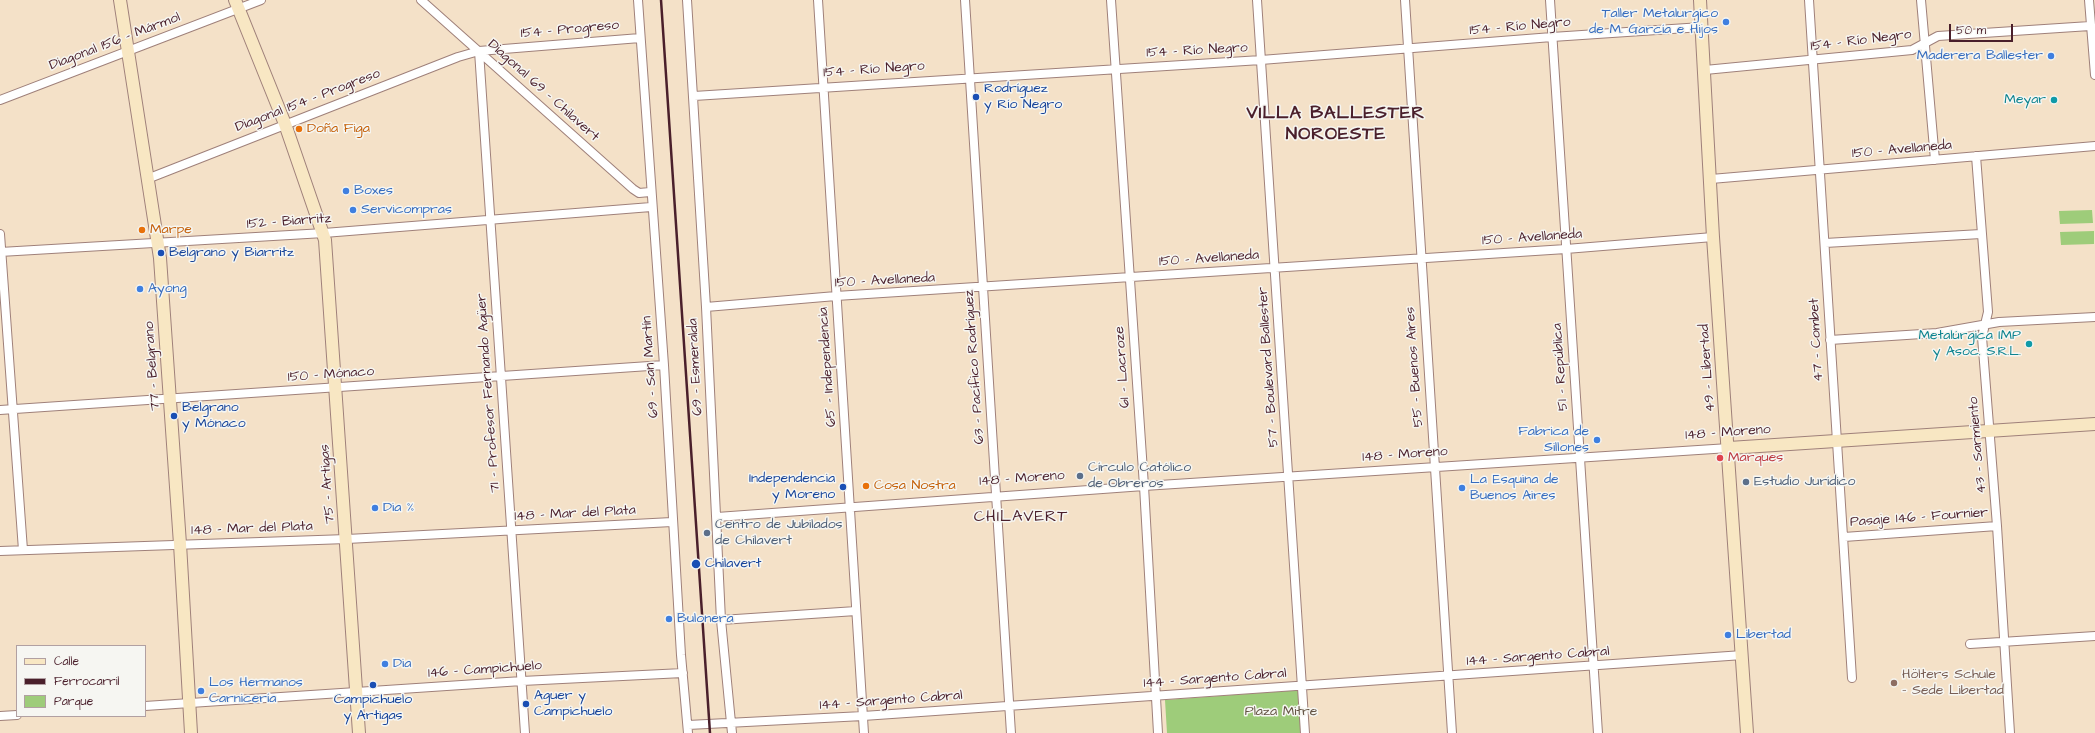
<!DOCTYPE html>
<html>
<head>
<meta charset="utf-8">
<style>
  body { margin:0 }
  #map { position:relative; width:2095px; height:733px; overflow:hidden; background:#f4e1c8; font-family:"Architects Daughter",sans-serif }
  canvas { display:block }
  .legend { position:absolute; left:16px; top:645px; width:130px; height:72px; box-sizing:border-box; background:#f6f6f2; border:1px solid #b1a0a2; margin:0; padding:5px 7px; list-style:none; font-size:12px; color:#4a1f2b }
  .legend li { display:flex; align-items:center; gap:8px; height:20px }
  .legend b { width:20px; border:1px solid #b1a0a2 }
  .scale { position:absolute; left:1949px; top:24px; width:64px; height:18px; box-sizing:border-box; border:2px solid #4a1f2b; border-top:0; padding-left:5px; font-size:12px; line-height:14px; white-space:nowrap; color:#4a1f2b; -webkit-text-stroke:3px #f6f6f2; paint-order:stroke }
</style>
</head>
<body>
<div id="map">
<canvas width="2095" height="733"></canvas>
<ul class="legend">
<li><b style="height:5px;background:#f8e7c3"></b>Calle</li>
<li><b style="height:5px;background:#4a1f2b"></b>Ferrocarril</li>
<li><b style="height:11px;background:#9ecc7a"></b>Parque</li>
</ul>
<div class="scale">50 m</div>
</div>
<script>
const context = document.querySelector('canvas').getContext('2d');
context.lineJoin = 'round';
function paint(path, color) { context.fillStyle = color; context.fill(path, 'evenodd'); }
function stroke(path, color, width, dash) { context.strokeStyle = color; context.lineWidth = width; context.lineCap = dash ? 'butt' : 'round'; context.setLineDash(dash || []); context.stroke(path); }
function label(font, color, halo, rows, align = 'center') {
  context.font = font + ' "Architects Daughter",sans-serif'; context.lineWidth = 3; context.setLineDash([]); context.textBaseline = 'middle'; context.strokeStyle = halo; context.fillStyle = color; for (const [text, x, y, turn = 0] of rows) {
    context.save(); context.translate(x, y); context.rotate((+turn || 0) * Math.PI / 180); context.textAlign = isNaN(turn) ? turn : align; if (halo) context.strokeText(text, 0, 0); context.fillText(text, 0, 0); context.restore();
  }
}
paint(new Path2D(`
  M2092,210l1,13 -33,1 -1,-13z
  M2094,231v13l-33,1 -1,-13z
  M1301,690l2,43h-136l-2,-33z`), '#9ecc7a');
const street = new Path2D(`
  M421,0l212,189 6,4 11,-1
  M638,0l26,365 17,290 7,78
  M687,0l19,307 15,313 11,113
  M818,0l46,733
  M965,0l46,733
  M1111,0l33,486 14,247
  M1257,0l48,733
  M1405,0l47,733
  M1550,0l48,733
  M1809,0l43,678
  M1921,0l14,160
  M2089,0l6,75
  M479,51l46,682
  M1705,70l207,-20 26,-14 152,-10
  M694,96l567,-36 291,-23 150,-10
  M0,100l261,-100
  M1976,156l12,156 -6,25 15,189 13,207
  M147,179l311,-122 21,-6 161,-13
  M1711,179l384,-33
  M0,234l23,316
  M1825,243l156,-9
  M0,252l324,-19 327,-26
  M706,307l130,-11 730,-47 147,-12
  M1830,340l107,-7 62,-11 96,-5
  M0,410l664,-45
  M717,517l427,-31 585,-38
  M1844,537l153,-11
  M0,551l347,-12 325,-17
  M721,620l135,-9
  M1970,644l125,-8
  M145,706l377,-25 161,-8
  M0,716l17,-1
  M688,725l175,-9 880,-61`);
const secondary = new Path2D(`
  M120,0l40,258 20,286 11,189
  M235,0l50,124 40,116 34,493
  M1700,0l13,237 34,496
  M1729,448l366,-24`);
stroke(street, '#9f807a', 10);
stroke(secondary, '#9f807a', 14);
stroke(street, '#fff', 8);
stroke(secondary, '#f8e7c3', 12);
stroke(new Path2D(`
  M661,0l49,733`), '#4a1f2b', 2.5);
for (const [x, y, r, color] of [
  [1726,22,4,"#3f7fe0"],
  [2051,56,4,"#3f7fe0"],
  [976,97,4,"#1a4fb4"],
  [2054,100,4,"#0f9aa8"],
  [299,129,4,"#e8710a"],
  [346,191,4,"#3f7fe0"],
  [353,210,4,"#3f7fe0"],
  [142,230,4,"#e8710a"],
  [161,253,4,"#1a4fb4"],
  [140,289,4,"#3f7fe0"],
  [2029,344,4,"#0f9aa8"],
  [174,416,4,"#1a4fb4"],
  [1597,440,4,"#3f7fe0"],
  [1720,458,4,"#e0444e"],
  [1080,476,4,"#5c6f8a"],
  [1746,482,4,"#5c6f8a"],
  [866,486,4,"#e8710a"],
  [843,487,4,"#1a4fb4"],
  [1462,488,4,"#3f7fe0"],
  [375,508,4,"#3f7fe0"],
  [707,533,4,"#5c6f8a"],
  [696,564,5,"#1a4fb4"],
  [669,619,4,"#3f7fe0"],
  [1728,635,4,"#3f7fe0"],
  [385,664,4,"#3f7fe0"],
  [1894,683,4,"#8d6e63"],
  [373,685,4,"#1a4fb4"],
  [201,691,4,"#3f7fe0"],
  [526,704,4,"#1a4fb4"]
]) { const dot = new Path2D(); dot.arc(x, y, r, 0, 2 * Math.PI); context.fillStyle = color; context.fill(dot); stroke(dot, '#f6f6f2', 1.5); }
label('14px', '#366cbe', '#f6f6f2', [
  ["Taller Metalurgico",1718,14,"right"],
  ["de M. García e Hijos",1718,30,"right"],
  ["Maderera Ballester",2043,56,"right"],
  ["Boxes",354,191],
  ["Servicompras",361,210],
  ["Ayong",148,289],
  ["Fabrica de",1589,432,"right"],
  ["Sillones",1589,448,"right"],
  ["La Esquina de",1470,480],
  ["Buenos Aires",1470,496],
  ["Dia %",383,508],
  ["Bulonera",677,619],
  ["Libertad",1736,635],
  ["Dia",393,664],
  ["Los Hermanos",209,683],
  ["Carnicería",209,699]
], 'left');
label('14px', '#4a1f2b', '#f6f6f2', [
  ["154 - Río Negro",1520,27,-5],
  ["154 - Progreso",570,30,-5],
  ["154 - Río Negro",1861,41,-7],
  ["Diagonal 156 - Mármol",115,42,-21],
  ["154 - Río Negro",1197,51,-3],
  ["154 - Río Negro",874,70,-4],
  ["Diagonal 69 - Chilavert",543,91,42],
  ["Diagonal 154 - Progreso",308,101,-21],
  ["150 - Avellaneda",1902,150,-5],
  ["152 - Biarritz",289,222,-4],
  ["150 - Avellaneda",1532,238,-4],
  ["150 - Avellaneda",1209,259,-4],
  ["150 - Avellaneda",885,281,-3],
  ["47 - Combet",1817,340,-93],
  ["77 - Belgrano",153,366,-94],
  ["69 - San Martín",651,367,-94],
  ["69 - Esmeralda",696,367,-93],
  ["65 - Independencia",828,367,-94],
  ["63 - Pacífico Rodríguez",975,367,-94],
  ["61 - Lacroze",1123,367,-94],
  ["57 - Boulevard Ballester",1269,367,-94],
  ["55 - Buenos Aires",1415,367,-94],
  ["51 - República",1561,367,-94],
  ["49 - Libertad",1708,368,-94],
  ["150 - Mónaco",331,375,-4],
  ["71 - Profesor Fernando Agüer",489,393,-94],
  ["148 - Moreno",1728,433,-4],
  ["43 - Sarmiento",1978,445,-95],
  ["148 - Moreno",1405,455,-4],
  ["148 - Moreno",1022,479,-4],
  ["75 - Artigas",328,484,-94],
  ["148 - Mar del Plata",575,514,-3],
  ["Pasaje 146 - Fournier",1919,518,-4],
  ["148 - Mar del Plata",252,529,-2],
  ["144 - Sargento Cabral",1538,657,-4],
  ["146 - Campichuelo",485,670,-4],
  ["144 - Sargento Cabral",1215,679,-4],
  ["144 - Sargento Cabral",891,701,-4]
]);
label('14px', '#164399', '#f6f6f2', [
  ["Rodríguez",984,89],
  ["y Río Negro",984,105],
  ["Belgrano y Biarritz",169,253],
  ["Belgrano",182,408],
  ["y Mónaco",182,424],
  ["Independencia",835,479,"right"],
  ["y Moreno",835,495,"right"],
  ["Chilavert",705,564],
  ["Aguer y",534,696],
  ["Campichuelo",534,712],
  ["Campichuelo",373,700,"center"],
  ["y Artigas",373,716,"center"]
], 'left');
label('14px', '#0d838f', '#f6f6f2', [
  ["Meyar",2046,100],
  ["Metalúrgica IMP",2021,336],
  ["y Asoc. S.R.L.",2021,352]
], 'right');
label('14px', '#c56008', '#f6f6f2', [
  ["Doña Figa",307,129],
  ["Marpe",150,230],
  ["Cosa Nostra",874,486]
], 'left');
label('14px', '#be3a42', '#f6f6f2', [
  ["Marques",1728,458]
], 'left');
label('14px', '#4e5e75', '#f6f6f2', [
  ["Círculo Católico",1088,468],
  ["de Obreros",1088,484],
  ["Estudio Jurídico",1754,482],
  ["Centro de Jubilados",715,525],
  ["de Chilavert",715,541]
], 'left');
label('14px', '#785e54', '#f6f6f2', [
  ["Hölters Schule",1902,675],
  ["- Sede Libertad",1902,691]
], 'left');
label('14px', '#635343', '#f6f6f2', [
  ["Plaza Mitre",1281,712]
]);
context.letterSpacing = '1px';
label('16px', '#4a1f2b', '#f6f6f2', [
  ["CHILAVERT",1021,518]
]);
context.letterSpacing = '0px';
context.letterSpacing = '1px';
label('bold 18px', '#4a1f2b', '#f6f6f2', [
  ["VILLA BALLESTER",1336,114],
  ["NOROESTE",1336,135]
]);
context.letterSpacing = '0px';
</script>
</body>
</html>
